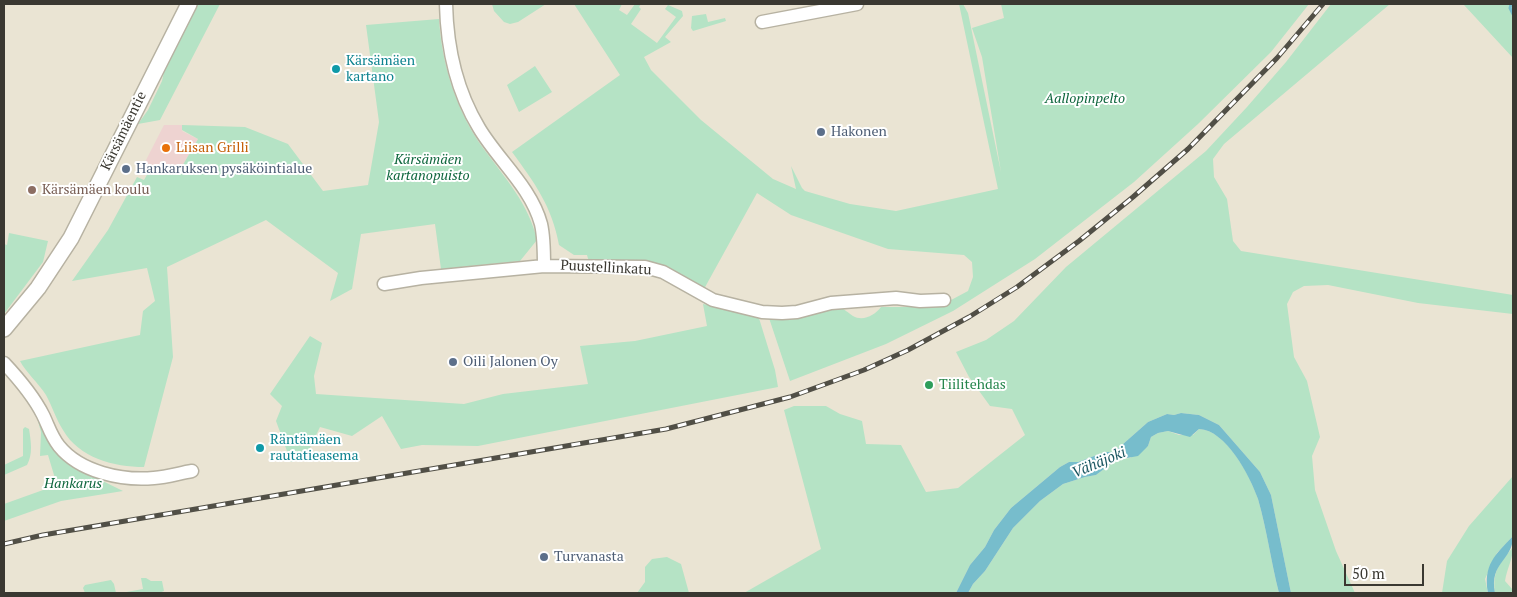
<!DOCTYPE html>
<html>
<head>
<meta charset="utf-8">
<style>
  body { margin:0 }
  #map { position:relative; width:1517px; height:597px; overflow:hidden; background:#eae4d3; font-family:"PT Serif",serif }
  canvas { display:block }
  .frame { position:absolute; inset:0; border:5px solid #3a3831; pointer-events:none }
  .scale { position:absolute; left:1344px; top:564px; width:80px; height:22px; box-sizing:border-box; border:2px solid #3a3831; border-top:0; padding-left:6px; font-size:15px; line-height:18px; white-space:nowrap; color:#3a3831; -webkit-text-stroke:4px #fff; paint-order:stroke }
</style>
</head>
<body>
<div id="map">
<canvas width="1517" height="597"></canvas>
<div class="frame"></div>
<div class="scale">50 m</div>
</div>
<script>
const context = document.querySelector('canvas').getContext('2d');
context.lineJoin = 'round';
function paint(path, color) { context.fillStyle = color; context.fill(path, 'evenodd'); }
function stroke(path, color, width, dash) { context.strokeStyle = color; context.lineWidth = width; context.lineCap = dash ? 'butt' : 'round'; context.setLineDash(dash || []); context.stroke(path); }
function label(font, color, halo, rows, align = 'center') {
  context.font = font + ' "PT Serif",serif'; context.lineWidth = 4; context.setLineDash([]); context.textBaseline = 'middle'; context.strokeStyle = halo; context.fillStyle = color; for (const [text, x, y, turn = 0] of rows) {
    context.save(); context.translate(x, y); context.rotate((+turn || 0) * Math.PI / 180); context.textAlign = isNaN(turn) ? turn : align; if (halo) context.strokeText(text, 0, 0); context.fillText(text, 0, 0); context.restore();
  }
}
paint(new Path2D(`
  M164,125h18v6l16,8 -17,29 -5,-2 -11,4h-7l-13,-8z`), '#eed3d1');
paint(new Path2D(`
  M197,4h23l-60,116 -22,4 10,-14 14,-29 4,-19z
  M492,4h54l-28,18 -8,2 -6,-2 -10,-11z
  M574,4h48l-3,6 8,5 8,-11h6l-2,3 2,2 -10,15 26,19 19,-26 -11,-8 3,-4 14,6 1,5 -18,21 6,5 -27,15 7,13 50,50 72,59 23,10 -5,-23 11,22 3,3 45,13 46,7 102,-22 -39,-185h4l5,9 33,159 -19,-115 -10,-29 32,-10 -3,-14h308l-38,48 -73,72 -64,58 -99,77 -82,52 -67,33 -96,37 -22,-66 71,-8c6,2 9,6 14,9 10,6 22,-1 28,-9h57l30,-16 5,-14 -1,-15 -8,-7 -76,-6 -97,-34 -34,-22 -53,96 -5,-4 -2,2 -19,-11 -89,-14 -2,-7h-13l-15,-10c-7,-39 -25,-63 -47,-93l108,-77z
  M1331,4h59l-166,140 -11,15 1,18 13,22 6,42 8,10 272,44v19l-95,-11 -90,-18 -24,1 -11,6 -6,12 7,53 13,24 13,56 -8,19 3,34 21,61 19,42h-64l-20,-98 -11,-23 -41,-47 -20,-10 -18,-2 -7,2 -7,-1 -19,8 -34,30h-9l-27,10h-9l-9,5 -49,41 -17,22 -9,17 -15,18 -14,28h-212l77,-44 -37,-139 10,-4h32l14,8 22,7 4,23 35,1 25,47 32,-4 67,-53 -13,-26 -22,-3 -21,-29 -13,-25 30,-12 28,-19 52,-54 140,-116 41,-44 39,-45z
  M1461,4h52v54l-49,-53z
  M706,14l2,8 17,-4 1,3 -33,10 -2,-3 1,-12z
  M439,19c3,46 17,91 44,129 22,30 46,56 54,92l-17,21 -79,8 -6,-45 -74,10 -9,55 -22,12 8,-28 -72,-53 -99,47 6,90 -29,110c-30,0 -65,-9 -81,-37 -7,-11 -11,-24 -17,-35 -7,-11 -21,-24 -26,-34l120,-26 3,-24 12,-10 -8,-33 -75,13 36,-51 29,-53 7,3 8,-14c11,8 19,-2 29,2l17,-29 -16,-9v-5l63,2 43,17 35,47 45,-6 11,-63 -13,-97z
  M535,66l17,26 -33,20 -12,-27z
  M9,233l39,8 -5,21 -39,52v-70l3,1z
  M703,304l55,11 17,55 3,17 -300,59 -56,-1 -21,4 -19,-33 -30,20 -32,-9 -15,31 -14,4 -15,-41 6,-15 -12,-12 40,-58 12,7 -8,33 2,18 148,10 39,-10 85,-10 -8,-38 55,-5 72,-15z
  M36,414l21,39 11,11 55,27 -62,10 -57,20v-17l53,-19 -9,-30 -8,1 1,-24z
  M25,427l4,2c2,13 4,25 -2,36l-23,10v-10l19,-9v-27z
  M1199,429c27,1 51,46 59,70 9,31 13,63 21,94h-311l5,-9 12,-13 28,-43 27,-27 23,-17 22,-7 11,-2 20,-15 14,-2 18,-12 3,-9 7,-4 10,-2 11,4h14z
  M1513,476v60l-16,17 -12,26 3,14h-46l5,-32 22,-35z
  M1513,547c0,12 -6,21 -8,34l8,9v3h-18c-3,-22 5,-30 18,-46z
  M667,557l14,7 8,29h-52l8,-11v-15l7,-8z
  M141,578h5l5,3h11l2,10 -5,2h-38l22,-4z
  M111,580l3,4 2,9h-31l-2,-5 2,-3z`), '#b5e3c5');
paint(new Path2D(`
  M1181,413l18,2 20,10 41,47 11,23 20,98h-12c-8,-31 -12,-63 -21,-94 -8,-23 -32,-69 -59,-70l-9,8 -22,-6 -10,2 -7,4 -3,9 -10,10 -22,4 -20,15 -11,2 -22,7 -23,17 -27,27 -28,43 -12,13 -5,9h-12l14,-28 15,-18 9,-17 17,-22 49,-41 9,-5h9l27,-10h9l34,-30 19,-8 7,1z
  M1513,536c0,25 -24,26 -18,57h-7c-5,-28 7,-38 25,-57z`), '#77bdcc');
stroke(new Path2D(`
  M1511,4l-1,4 3,6`), '#77bdcc', 3);
const minor = new Path2D(`
  M446,4c1,44 10,86 33,124 19,32 52,59 62,96 3,13 3,28 3,42l101,1 18,5 50,28 49,12 20,1 15,-1 34,-9 65,-5 24,3 24,-1
  M762,22l95,-18
  M384,284l37,-6 123,-12
  M4,363c15,16 29,32 39,52 5,10 8,21 16,31 21,26 63,35 95,32 13,-1 26,-5 38,-7`);
const tertiary = new Path2D(`
  M4,329l34,-41 33,-50 118,-234`);
stroke(minor, '#b7b2a2', 15);
stroke(tertiary, '#b7b2a2', 18);
stroke(minor, '#fff', 12);
stroke(tertiary, '#fff', 15);
const rail = new Path2D(`
  M4,544l39,-9 623,-106 124,-32 74,-27 44,-20 61,-33 48,-30 62,-46 54,-44 55,-48 89,-91 46,-54`);
stroke(rail, '#514f46', 5);
stroke(rail, '#fff', 3, [9]);
for (const [x, y, r, color] of [
  [336,69,5,"#0f9aa8"],
  [821,132,5,"#5c6f8a"],
  [166,148,5,"#e8710a"],
  [126,169,5,"#5c6f8a"],
  [32,190,5,"#8d6e63"],
  [453,362,5,"#5c6f8a"],
  [929,385,5,"#2e9e5b"],
  [260,448,5,"#0f9aa8"],
  [544,557,5,"#5c6f8a"]
]) { const dot = new Path2D(); dot.arc(x, y, r, 0, 2 * Math.PI); context.fillStyle = color; context.fill(dot); stroke(dot, '#fff', 2); }
label('14px', '#0d838f', '#fff', [
  ["Kärsämäen",346,61],
  ["kartano",346,77],
  ["Räntämäen",270,440],
  ["rautatieasema",270,456]
], 'left');
label('italic 14px', '#0e663d', '#fff', [
  ["Aallopinpelto",1085,99],
  ["Kärsämäen",428,160],
  ["kartanopuisto",428,176],
  ["Hankarus",73,484]
]);
label('14px', '#3a3831', '#fff', [
  ["Kärsämäentie",124,131,-64],
  ["Puustellinkatu",606,268,3]
]);
label('14px', '#4e5e75', '#fff', [
  ["Hakonen",831,132],
  ["Hankaruksen pysäköintialue",136,169],
  ["Oili Jalonen Oy",463,362],
  ["Turvanasta",554,557]
], 'left');
label('14px', '#c56008', '#fff', [
  ["Liisan Grilli",176,148]
], 'left');
label('14px', '#785e54', '#fff', [
  ["Kärsämäen koulu",42,190]
], 'left');
label('14px', '#27864d', '#fff', [
  ["Tiilitehdas",939,385]
], 'left');
label('italic 15px', '#195560', '#fff', [
  ["Vähäjoki",1099,463,-23]
]);
</script>
</body>
</html>
